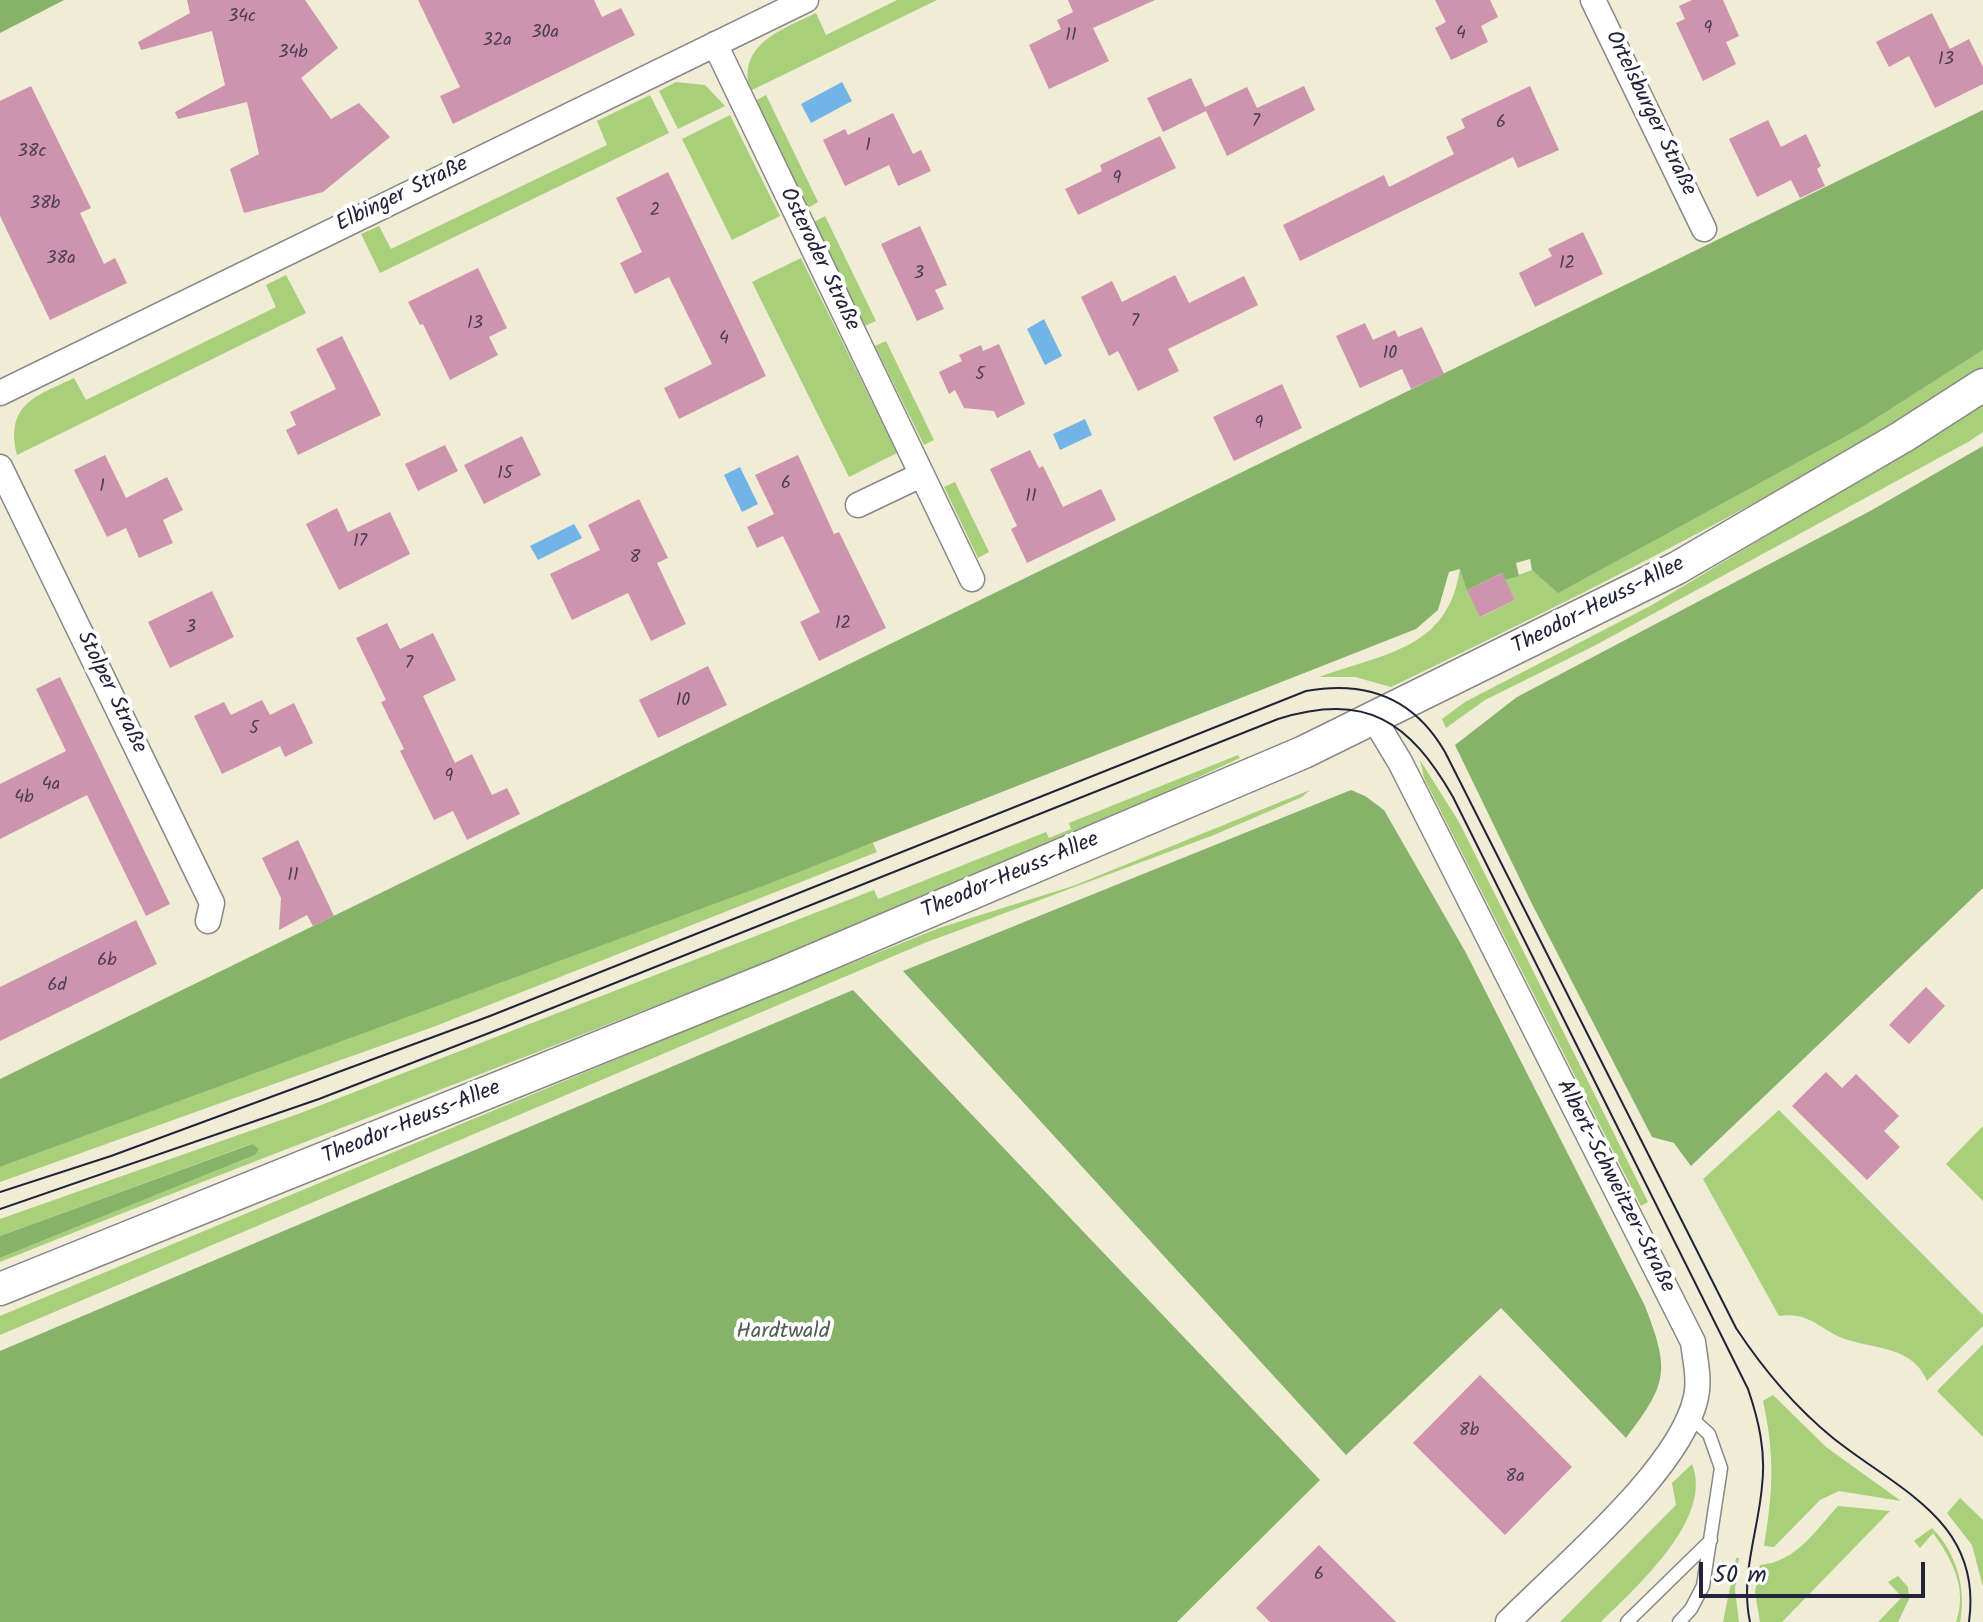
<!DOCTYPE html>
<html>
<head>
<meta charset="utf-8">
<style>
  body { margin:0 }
  #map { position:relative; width:1983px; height:1622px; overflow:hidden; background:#f0ecd6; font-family:Kalam,sans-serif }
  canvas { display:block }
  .scale { position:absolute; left:1699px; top:1562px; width:226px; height:36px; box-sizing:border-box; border:4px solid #22223b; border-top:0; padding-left:10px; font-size:24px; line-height:28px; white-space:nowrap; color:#22223b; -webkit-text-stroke:6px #fff; paint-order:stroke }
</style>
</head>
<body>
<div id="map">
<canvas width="1983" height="1622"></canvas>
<div class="scale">50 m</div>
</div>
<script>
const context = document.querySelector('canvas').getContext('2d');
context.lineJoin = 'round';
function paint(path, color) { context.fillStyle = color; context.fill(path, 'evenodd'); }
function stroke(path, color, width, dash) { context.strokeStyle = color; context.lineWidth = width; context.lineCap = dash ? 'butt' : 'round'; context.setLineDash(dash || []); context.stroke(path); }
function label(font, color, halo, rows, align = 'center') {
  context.font = font + ' Kalam,sans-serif'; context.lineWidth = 8; context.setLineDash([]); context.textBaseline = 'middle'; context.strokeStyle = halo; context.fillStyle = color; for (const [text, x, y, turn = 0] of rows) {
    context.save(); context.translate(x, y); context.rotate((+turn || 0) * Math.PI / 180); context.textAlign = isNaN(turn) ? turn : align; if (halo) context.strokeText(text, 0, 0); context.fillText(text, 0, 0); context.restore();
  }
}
paint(new Path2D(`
  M897,0h40l-187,91c-13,-47 31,-61 66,-78l10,22z
  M676,82l29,3 20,21 -47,23 -19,-38z
  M650,95l19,38 -289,140 -19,-39 18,-8 12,23 216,-104 -10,-24z
  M766,95l52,107 -10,6 -53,-107z
  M730,115l50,101 -48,24 -50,-101z
  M825,216l51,105 -11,5 -51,-104z
  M801,258l96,195 -48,24 -97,-195z
  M286,275l20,38 -289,142c-12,-51 19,-59 57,-77l12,22 190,-93 -10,-22z
  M886,341l48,99 -10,5 -49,-99z
  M1983,350v19c-68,47 -141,87 -214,126 -124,68 -251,131 -378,192l-36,-10h-36c66,-24 130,-28 141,-109l21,49 34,-17 -10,-20 27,-10 27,22 302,-164z
  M1983,405v27l-15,10 -374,204 -109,54 -39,28 -4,-9 23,-17 187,-97z
  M955,482l34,70 -11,6 -34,-71z
  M1238,755l2,3c-404,189 -826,337 -1240,504v-4l255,-103 4,-6 -8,-5 -251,92v-17l298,-105 576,-224 4,9 168,-67 3,6 22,-9 -2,-6z
  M1420,760l39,62 189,380 -7,4 -217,-428z
  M1310,790l-8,7 -88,38 -292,109 -922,391v-19l718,-299 221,-89 134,-42z
  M873,843l4,9 -444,175 -433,155v-15z
  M1779,1110l204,205v11l-56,55c-14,-34 -50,-32 -79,-41 -28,-9 -37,-29 -69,-24l-76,-137z
  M1983,1126v75l-37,-37z
  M1983,1344v93l-46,-46z
  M1773,1395l53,52 75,54 -62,-10 -19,9 -46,47 -10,-1c9,-54 11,-90 -1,-145z
  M1692,1464c22,55 -56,123 -91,158h-41l116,-117 -4,-22z
  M1960,1498l23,22v67l-11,-42 -25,-32z
  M1838,1506l52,5 -108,111h-22l-5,-30 5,-27c36,-3 55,-34 78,-59z
  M1932,1528c24,24 35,61 28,94h-4c12,-33 -4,-63 -23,-89l-13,15 -6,-7z
  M1736,1558h3l-4,31 4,33h-16z
  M1898,1576l10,11 1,12 -11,23h-20l24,-25 -14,-15z`), '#a8cf7a');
paint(new Path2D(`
  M0,0h64l-64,33z
  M1983,110v240l-122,78 -303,165 -26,-23 -2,-11 -14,4 3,13 -14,4 -3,-7 -35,17 -7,-21 -11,3 -11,38 -22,19 -648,255 -768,283v-88z
  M1983,446v442l-292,278 -17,-23 -22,-6 -120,-233 -77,-159 62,-48 355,-187z
  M1351,790l14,6 19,14 82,143 179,353c25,65 23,77 -19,132l-125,-130 -155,147 -443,-484z
  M853,990l467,490 -143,142h-1177v-271z
  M252,1144l7,5 -4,6 -255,103v-22z`), '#86b26a');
paint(new Path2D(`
  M842,82l10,19 -41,22 -10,-19z
  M1044,319l18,37 -17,9 -18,-36z
  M1085,419l7,16 -32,15 -7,-16z
  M740,467l18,37 -16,8 -18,-37z
  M574,524l8,14 -44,22 -8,-14z`), '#73b4e7');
paint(new Path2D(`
  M187,0h118l33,48 -37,30 30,41 28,-16 31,34 -67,55 -79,21 -14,-44 29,-15 -12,-52 -69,17 -3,-7 50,-27 -13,-54 -71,19 -3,-8 52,-29z
  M418,0h176l8,17 19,-9 14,27 -182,89 -13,-28 20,-9z
  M1068,0h87l-62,28 16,33 -60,28 -20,-44 32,-16 -4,-9 16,-8z
  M1435,0h55l8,17 -17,9 7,16 -37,18 -16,-32 11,-6z
  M1692,0h31l16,36 -13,6 10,22 -33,17 -27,-58 9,-4 -6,-13z
  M1932,13l18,36 19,-10 14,28v17l-48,24 -26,-52 -20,11 -13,-25z
  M1191,78l14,29 42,-20 10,21 47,-22 11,24 -88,46 -21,-45 -43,21 -16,-34z
  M31,86l60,122 -11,5 24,51 11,-6 12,25 -77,37 -50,-104v-115z
  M1530,86l29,64 -41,18 -5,-11 -213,104 -17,-36 101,-50 5,12 65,-33 -8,-17 19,-9 -4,-9z
  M893,113l20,41 8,-4 10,21 -33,15 -9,-21 -44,21 -22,-46 22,-11 3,6z
  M1768,120l13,27 25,-13 15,32 -4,3 8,17 -25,12 -9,-18 -34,17 -28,-58z
  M1160,136l16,32 -98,47 -13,-26 37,-18 -2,-6z
  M668,172l98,204 -87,43 -15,-31 48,-24 -43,-87 -34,17 -15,-31 22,-11 -26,-54z
  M920,226l27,59 -12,5 9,19 -27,12 -36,-77z
  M1583,232l20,42 -68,33 -16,-34 33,-17 -4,-7z
  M478,268l29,60 -18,9 9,18 -48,25 -27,-56 -3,1 -12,-23z
  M1175,275l14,28 55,-27 14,29 -90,44 11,22 -41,20 -20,-40 -9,5 -28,-59 31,-16 10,21z
  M1365,323l8,17 22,-10 3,7 24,-10 22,47 -33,15 -9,-20 -42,19 -24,-52z
  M342,336l39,79 -83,40 -12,-25 10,-5 -6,-13 46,-23 -20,-40z
  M999,344l26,60 -28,14 -3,-7 -30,-3 -9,-18 -6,4 -10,-22 23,-11 -3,-6 22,-10 2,6z
  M1282,384l20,44 -68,33 -21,-44z
  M522,436l19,39 -57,29 -20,-39z
  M445,445l13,26 -40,20 -13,-27z
  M1030,450l9,18 4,-2 20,41 38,-18 15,31 -89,43 -16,-34 6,-3 -27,-57z
  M105,455l21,43 41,-21 16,33 -20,10 10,23 -34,15 -13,-30 -19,9 -33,-67z
  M798,455l36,79 5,-2 47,96 -67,33 -19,-39 20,-10 -37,-76 -26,12 -10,-21 27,-13 -19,-39z
  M639,499l29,59 -11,5 29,61 -35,17 -23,-48 -56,27 -22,-46 50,-24 -12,-25z
  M337,508l11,24 42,-20 20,42 -71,36 -33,-66z
  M1502,573l13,27 -35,17 -13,-27z
  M212,591l22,46 -64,31 -22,-46z
  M387,623l13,26 33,-16 23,47 -33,16 32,67 17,-9 20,41 15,-7 13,26 -53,26 -14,-29 -19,9 -34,-69 4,-2 -23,-47 5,-2 -30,-62z
  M708,666l19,39 -69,33 -19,-38z
  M60,677l110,227 -24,12 -59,-121 -87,44v-55l66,-33 -30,-62z
  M262,700l8,15 24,-12 19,40 -28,14 -5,-11 -58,28 -28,-58 30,-14 7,13z
  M298,840l36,76 -21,10 -6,-11 -28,15 2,-32 -19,-40z
  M136,920l21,44 -157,77v-54z
  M1926,987l19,19 -36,38 -20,-19z
  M1826,1072l16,16 14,-14 43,42 -15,15 16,16 -33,33 -75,-74z
  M1480,1375l92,92 -67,68 -92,-92z
  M1319,1545l77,77h-126l-14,-14z`), '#ce94ad');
const service = new Path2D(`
  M1627,1622l84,-82
  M1679,1622l12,-13 12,-23 18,-118 -12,-34 -19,-17`);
const minor = new Path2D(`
  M1593,0l111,229
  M715,44l257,535
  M0,393l806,-393
  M0,467l212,436 -4,18
  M858,505l63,-30
  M1374,719l26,43 293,580c2,17 7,37 3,55 -15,72 -135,171 -188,225`);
const secondary = new Path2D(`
  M0,1289l781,-315 523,-222 373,-184 225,-131 81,-52`);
stroke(service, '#898788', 15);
stroke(minor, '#898788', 27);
stroke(secondary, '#898788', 35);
stroke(service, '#fff', 12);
stroke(minor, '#fff', 24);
stroke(secondary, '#fff', 32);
stroke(new Path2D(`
  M0,1192l111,-36 379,-140 816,-325c60,-11 108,7 139,61l291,576c27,41 59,79 97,110 65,52 150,83 136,184
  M0,1209l319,-110 183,-71 776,-309c89,-27 131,2 175,78l295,592c11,32 18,63 14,97 -4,47 -22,89 -12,136`), '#22223b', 2);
label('18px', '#4d3e58', null, [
  ["34c",242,18],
  ["9",1708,30],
  ["30a",545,34],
  ["4",1461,35],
  ["11",1071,37],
  ["32a",497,42],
  ["34b",293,54],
  ["13",1946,61],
  ["7",1256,123],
  ["6",1501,124],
  ["1",868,147],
  ["38c",32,153],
  ["9",1117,180],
  ["38b",45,205],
  ["2",655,212],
  ["38a",61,260],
  ["12",1567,265],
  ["3",919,275],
  ["7",1135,323],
  ["13",475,325],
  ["4",724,340],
  ["10",1390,355],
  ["5",980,376],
  ["9",1259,425],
  ["15",505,475],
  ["6",786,485],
  ["1",102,488],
  ["11",1031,498],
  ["17",360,543],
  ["8",635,559],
  ["12",843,625],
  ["3",191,629],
  ["7",409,665],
  ["10",683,702],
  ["5",254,730],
  ["9",449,778],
  ["4a",51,786],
  ["4b",24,799],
  ["11",293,877],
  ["6b",107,962],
  ["6d",57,987],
  ["8b",1469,1432],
  ["8a",1515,1478],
  ["6",1319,1576]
]);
label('22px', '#22223b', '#fff', [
  ["Ortelsburger Straße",1649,114,64],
  ["Elbinger Straße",403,196,-26],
  ["Osteroder Straße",818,260,64],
  ["Theodor-Heuss-Allee",1599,607,-27],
  ["Stolper Straße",110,693,64],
  ["Theodor-Heuss-Allee",1011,877,-23],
  ["Theodor-Heuss-Allee",412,1124,-22],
  ["Albert-Schweitzer-Straße",1614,1187,63]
]);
label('22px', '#515f51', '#fff', [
  ["Hardtwald",783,1333]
]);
</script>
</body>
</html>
